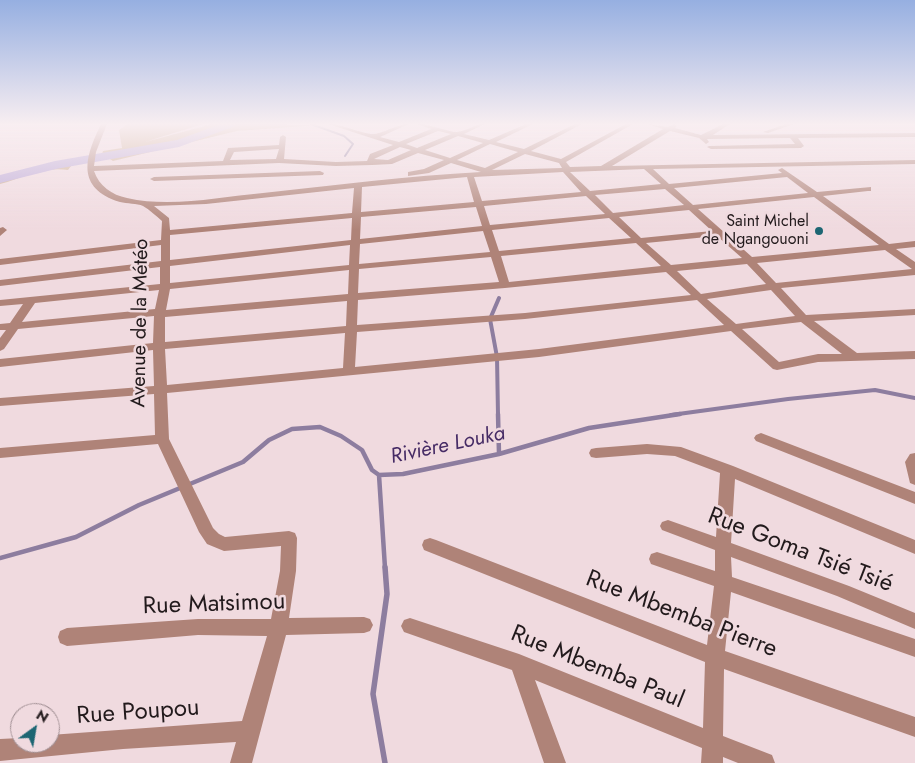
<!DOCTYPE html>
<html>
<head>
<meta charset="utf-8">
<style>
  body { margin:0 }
  #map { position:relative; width:915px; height:763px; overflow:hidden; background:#f0dadf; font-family:Jost,sans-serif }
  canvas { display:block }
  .north { position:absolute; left:10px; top:703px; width:50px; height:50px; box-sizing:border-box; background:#f0dadf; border:1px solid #9e8d91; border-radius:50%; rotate:32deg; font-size:14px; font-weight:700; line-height:20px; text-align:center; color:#221a1c }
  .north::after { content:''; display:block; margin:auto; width:18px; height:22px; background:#1d6673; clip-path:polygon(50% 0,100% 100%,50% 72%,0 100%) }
</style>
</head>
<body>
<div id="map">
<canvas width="915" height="763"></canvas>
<div class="north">N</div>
</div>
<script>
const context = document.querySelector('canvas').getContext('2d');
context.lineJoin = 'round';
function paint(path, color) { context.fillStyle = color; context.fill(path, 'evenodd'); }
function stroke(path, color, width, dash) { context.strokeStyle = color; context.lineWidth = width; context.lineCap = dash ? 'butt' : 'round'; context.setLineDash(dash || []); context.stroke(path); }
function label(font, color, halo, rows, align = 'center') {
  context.font = font + ' Jost,sans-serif'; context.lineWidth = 5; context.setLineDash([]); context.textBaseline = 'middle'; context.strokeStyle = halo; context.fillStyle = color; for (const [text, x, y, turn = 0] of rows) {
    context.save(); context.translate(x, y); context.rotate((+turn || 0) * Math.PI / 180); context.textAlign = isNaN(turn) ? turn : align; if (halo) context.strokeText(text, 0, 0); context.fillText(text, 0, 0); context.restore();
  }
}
paint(new Path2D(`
  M128,124h75l-58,18 67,-18 109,1 -84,6 -124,30 -11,-7 1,-3 19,-3 -3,-18z
  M77,158l-9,12c-25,-4 -45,8 -68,14v-8l16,-2z`), '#ccac8f');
stroke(new Path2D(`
  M311,124l33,12 9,8 -8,12`), '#8d7d9f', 2);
stroke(new Path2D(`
  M498,415l-1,-58 -7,-38 9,-21
  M671,415l117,-16 87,-9 40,8`), '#8d7d9f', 4);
stroke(new Path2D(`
  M498,414l1,40
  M379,475l6,93
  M0,558l76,-21 63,-32 104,-43 26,-22 23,-11 28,-2 21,9 21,14 10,20 7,5 24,-1 96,-20 90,-26 91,-14`), '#8d7d9f', 4.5);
stroke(new Path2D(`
  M385,763l-12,-69 14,-100 -2,-27`), '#8d7d9f', 5.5);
paint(new Path2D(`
  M221,124h16l-2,2 -56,21 -123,22 -56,14v-8l55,-14 122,-21z`), '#bba8d7');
paint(new Path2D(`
  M101,124h6l-11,28 -2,14 129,-5 5,-13 51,-3 1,-8 3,-2 3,2 -2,22 52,3 31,-1 3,-7 23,-9 -65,-21c15,0 28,8 43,10 10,1 25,-10 38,-10l-29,13 19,5 32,-13 -14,-5c14,0 31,8 40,8 10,-1 18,-8 28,-8l-21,10 25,6 37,-16h7l-37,18 28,7 51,-25h7l-51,27 30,8 65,-35h7l-67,38 4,5 31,-1 62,-37 -16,-5 21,3 6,-3 3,2 -2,2 26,7 22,-11h7l-17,11 202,-2v4l-117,1 6,8 -3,2 -90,1 -4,-2 2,-1 86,-2 -5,-6 -83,1 2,3 -3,2 -7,-6 -29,-7 -58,35 303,-6v4l-262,5 16,15 113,-11 -4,-3 4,-2 35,24 54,-5v4h-3l-45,5 66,48 26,-3v6l-19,2 19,13v13l-134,13 25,27 109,-6v6l-101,6 43,32 58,-2v8l-97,3 -41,8 -4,-1 -42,-38 -192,26 -372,36 2,46 44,89 6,6 6,3 64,-6 6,2 2,5 -1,33 -7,47 75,-1 6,2 3,6 -3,6 -6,2 -78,2 -34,128h-22l6,-21 -113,7 -123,12v-22l20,-1v5h30v-8l192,-14 25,-85 -69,-1 -131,11 -7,-3 -2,-6 2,-6 7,-3 131,-9h73l9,-48 1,-25 -57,5 -17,-7 -8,-12 -41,-88 -158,14v-10l155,-13 -1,-41 -154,12v-8l154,-12 -1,-36 -153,17v-8l153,-16 1,-27 -136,13 -14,20 -4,2v-13l6,-8h-6v-6l10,-1 13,-19 -23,2v-6l160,-16v-17l-160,19v-6l161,-19v-16l-161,20v-6l161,-19 1,-19c-6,-5 -12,-11 -19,-15 -6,-3 -16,-2 -23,-4 -45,-14 -35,-45 -19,-78zM438,131l13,3 -34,14 -11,-4zM458,136l25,7 -33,15 -25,-8zM490,144l28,8 -33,16 -28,-8zM400,147l11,3 -23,10 -14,-1zM279,149l-3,10 -46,1 4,-8zM418,153l26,7 -20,9 -16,3v4l21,-3 22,-10 30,9c-73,4 -146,13 -218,21 -44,4 -92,15 -136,5 -15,-3 -28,-12 -33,-27l185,-8 57,3 36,-1 20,-1zM525,154l34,9 3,5 -70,2zM644,169l17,15 -71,7 -20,-19zM563,172l18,20 -99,9 -8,-24zM467,177l7,25 -113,10 1,-25zM787,177l21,16 -115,12 -19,-17zM354,188l-2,25 -182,17 -1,-12 -15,-12 52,-2zM665,189l19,16 -71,8 -18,-18zM586,196l19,18 -115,11 -6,-19zM814,197l65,48 -127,12 -54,-48zM476,207l6,19 -122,13 1,-22zM689,210l23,21 -71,7 -22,-21zM352,218l-1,22 -181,20v-25zM609,218l22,20 -132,13 -7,-21zM483,231l7,21 -131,12 1,-20zM717,236l25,22 -71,7 -25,-22zM636,243l25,23 -152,16 -8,-26zM350,245l-1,20 -179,18v-17zM885,250l27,19 -136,14 -19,-20zM491,257l8,25 -141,11 1,-24zM747,264l19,20 -65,10 -24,-23zM349,270l-1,24 -182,16 4,-21zM666,272l25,23 -166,18 -168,12 1,-25 147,-12zM159,290l-4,19 -133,13 13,-19zM771,290l24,26 -59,8 -29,-25zM697,300l27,25 -185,24 -184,18 2,-35 168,-13zM347,301l-1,25 -181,16v-25zM801,322l41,32h-24l-39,8 -37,-33zM345,333l-2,35 -176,17 -2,-36z
  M786,124h8l-26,9 -5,-1z
  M320,171l4,2 -1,2 -169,6 -4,-2 4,-2z
  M3,227l4,3 -7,6v-8z
  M761,433l154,59v12l-159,-63 -2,-3 2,-3z
  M647,444l34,3 52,19 182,74v14l-180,-75 -4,64 118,43 66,27v16l-78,-33 -106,-39 1,20 183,62v18l-184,-65 -6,59 190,66v20l-191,-68 -1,67 49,19 3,8h-37l-15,-6v6h-22l1,-15 -167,-68 31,83h-22l-32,-93 -108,-38 -3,-6 3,-6 6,-2 109,36 184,74 2,-66 -281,-112 -2,-5 2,-5 6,-2 6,2 271,105 7,-59 -63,-22 -2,-5 2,-5 6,-2 58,19v-21l-53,-20 -2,-4 2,-4 6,-2 48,17 4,-64 -45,-17 -28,-2 -51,4 -5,-1 -2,-4 2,-4 5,-1z
  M915,453v32l-5,-2 -5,-21 5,-8z`), '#af8378');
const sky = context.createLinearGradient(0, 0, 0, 230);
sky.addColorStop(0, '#96afe1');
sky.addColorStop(0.54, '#f8eef1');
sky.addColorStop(1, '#f8eef100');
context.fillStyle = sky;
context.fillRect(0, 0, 915, 230);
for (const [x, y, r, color] of [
  [819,231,5,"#1d6673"]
]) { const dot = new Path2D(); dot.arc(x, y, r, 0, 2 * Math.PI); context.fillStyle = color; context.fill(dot); stroke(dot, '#f0dadf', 2); }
label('16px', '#221a1c', '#f0dadf', [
  ["Saint Michel",809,222],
  ["de Ngangouoni",809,240]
], 'right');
label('20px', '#221a1c', '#f0dadf', [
  ["Avenue de la Météo",141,323,-89]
]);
label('italic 21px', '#462b65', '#f0dadf', [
  ["Rivière Louka",448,446,-12]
]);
label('24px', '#221a1c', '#f0dadf', [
  ["Rue Goma Tsié Tsié",800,551,21],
  ["Rue Matsimou",214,605,-2],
  ["Rue Mbemba Pierre",681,615,21],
  ["Rue Mbemba Paul",597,668,22],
  ["Rue Poupou",138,713,-4]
]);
</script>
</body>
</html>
